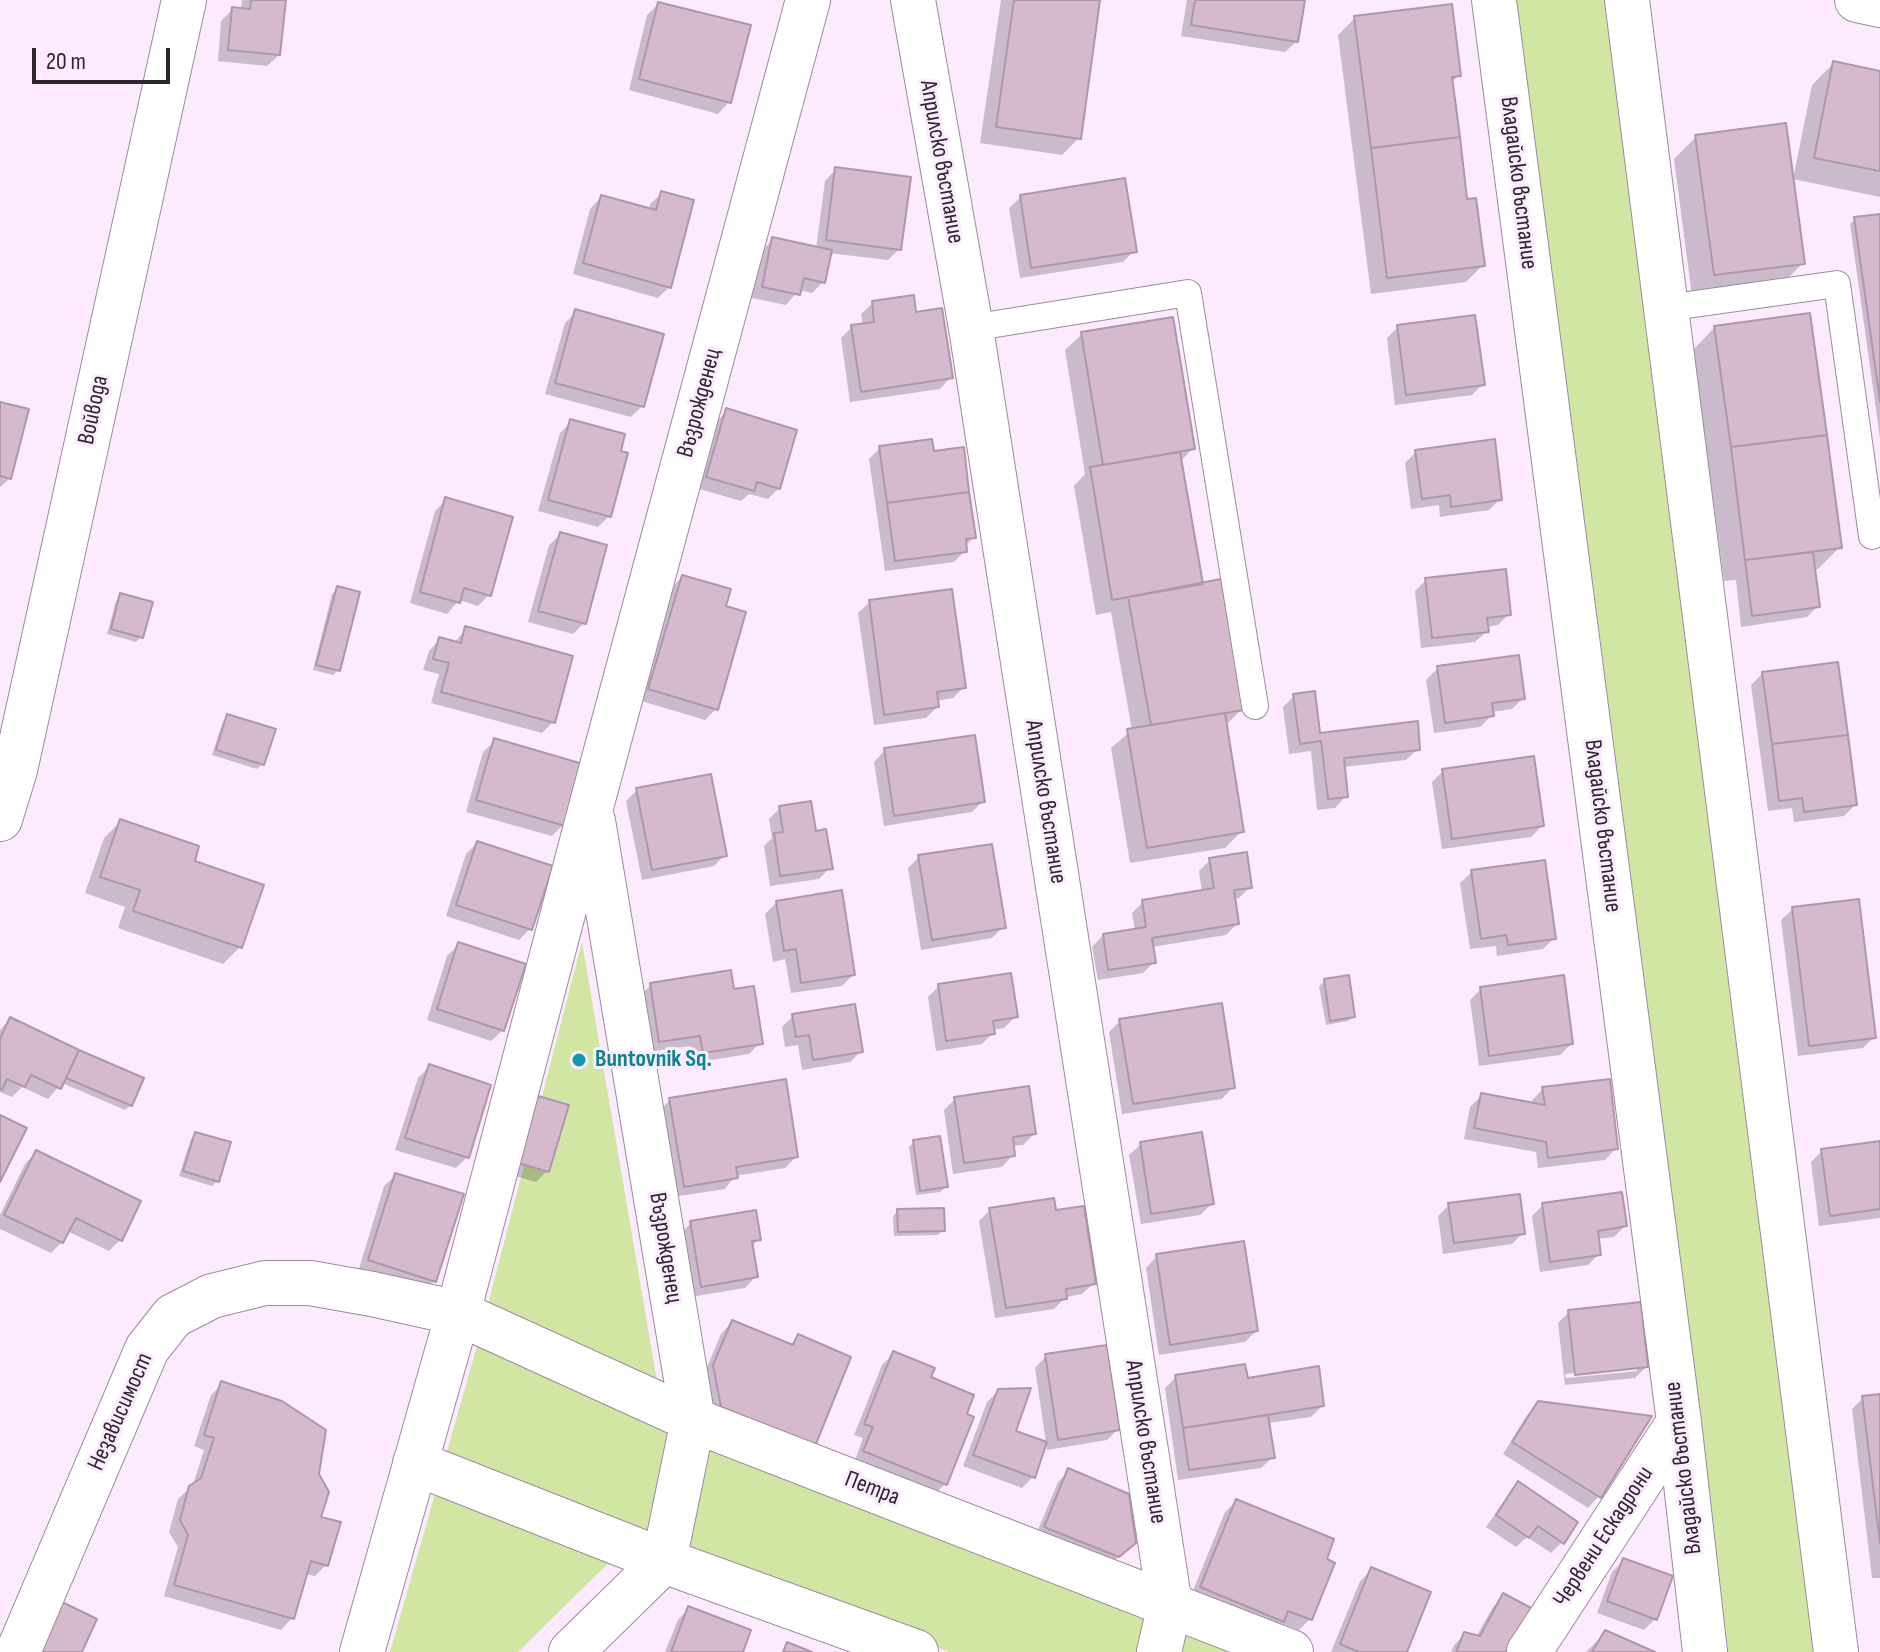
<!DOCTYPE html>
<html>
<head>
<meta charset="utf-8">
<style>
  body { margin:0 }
  #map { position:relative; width:1880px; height:1652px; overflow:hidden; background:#fceafe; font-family:"Sofia Sans Condensed",sans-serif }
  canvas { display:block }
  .scale { position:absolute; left:32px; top:48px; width:138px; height:36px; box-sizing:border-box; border:4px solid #2e262f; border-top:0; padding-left:10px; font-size:24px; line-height:28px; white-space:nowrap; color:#2e262f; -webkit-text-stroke:6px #fceafe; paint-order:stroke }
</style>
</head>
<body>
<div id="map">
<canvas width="1880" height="1652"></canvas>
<div class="scale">20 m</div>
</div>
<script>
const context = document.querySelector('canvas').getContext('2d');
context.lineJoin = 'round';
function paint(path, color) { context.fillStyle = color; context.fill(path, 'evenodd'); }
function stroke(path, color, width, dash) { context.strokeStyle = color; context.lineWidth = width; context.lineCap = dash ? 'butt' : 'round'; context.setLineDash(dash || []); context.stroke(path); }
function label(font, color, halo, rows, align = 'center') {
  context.font = font + ' "Sofia Sans Condensed",sans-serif'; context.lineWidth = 6; context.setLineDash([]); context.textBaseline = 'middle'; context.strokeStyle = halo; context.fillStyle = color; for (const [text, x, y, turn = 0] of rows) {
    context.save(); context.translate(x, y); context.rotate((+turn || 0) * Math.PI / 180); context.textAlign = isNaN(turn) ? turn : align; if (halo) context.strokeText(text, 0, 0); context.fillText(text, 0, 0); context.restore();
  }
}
paint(new Path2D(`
  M1494,0h133l209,1652h-131z
  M582,942l82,480 578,230h-293l-309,-120 -122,120h-128l89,-313z`), '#d1e6a3');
paint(new Path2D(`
  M242,0h42l-5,55 -12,11 -49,-5 3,-40 12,-12 8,1z
  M1001,0h97l-19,138 -17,17 -82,-12z
  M1187,0h116l-6,41 -12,11 -104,-16z
  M658,4l71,98 -11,12 -89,-24 18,-75z
  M1355,18l104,57 -9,9 15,117 18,64 -17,17 -95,12 -33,-259z
  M1834,63l46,10v124l-87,-18 19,-94z
  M1696,137l107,126 -22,22 -89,11 -18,-137z
  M836,169l63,80 -11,11 -59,-7 -6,29 -11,11 -13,-3 -13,15 -34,-7 9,-47 12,-11 43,9 9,-68z
  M662,193l7,94 -11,11 -85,-24 17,-65 11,-12 48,13 1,-6z
  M1021,197l113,54 -11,11 -103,16 -11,-70z
  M1880,216v222l-30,-214 5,-5z
  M873,303l41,12 37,62 -11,12 -90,13 -9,-64 11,-11 11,-2 -2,-11z
  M576,312l66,94 -11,11 -86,-23 20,-71z
  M1398,327l85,57 -11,11 -77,10 -8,-67z
  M1715,327l125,220 -22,22 -5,1 5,36 -11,11 -66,10 -5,-47 -12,1 -31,-231z
  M1082,334l111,114 -13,14 22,124 40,123 -17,17 17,105 -17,17 -95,15 -19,-115 21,-18 -21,-118 -15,3 -22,-129 11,-12 -20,-124z
  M0,404l10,74 -10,9z
  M727,411l52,77 -11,11 -19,-5 -8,7 -45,-13 20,-66z
  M571,422l38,94 -11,11 -60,-16 22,-78z
  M880,448l53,5 41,84 -9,9v5l-11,11 -69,9 -16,-112z
  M1416,452l84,47 -11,11 -49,7 -1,-12 -28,4 -6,-46z
  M446,500l43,95 -11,11 -19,-6 -12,14 -37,-11 25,-92z
  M561,534l23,89 -11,11 -45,-12 21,-77z
  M682,577l42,30 -8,102 -11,11 -67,-20 33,-112z
  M1426,580l83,34 -11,11 -12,2 1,4 -12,11 -54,6 -6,-57z
  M337,589l1,81 -5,5 -20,-5 19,-76z
  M121,595l20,42 -5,5 -29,-8 9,-33z
  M870,602l94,85 -11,11 -17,3 1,6 -11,11 -52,7 -16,-112z
  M466,629l87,93 -11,11 -111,-30 8,-29 -16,-4 6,-19 11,-12 14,4z
  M1438,668l85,30 -11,11 -21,3 1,3 -12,12 -46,6 -8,-53z
  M1762,674l93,131 -11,11 -50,6 -2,-14 -24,3 -17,-126z
  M1294,696l25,39 99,14 -12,11 -63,7 3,29 -11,12 -18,2 -6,-59 -22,3 -6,-47z
  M228,716l34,48 -5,5 -45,-14 11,-34z
  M495,741l68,84 -11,11 -86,-24 17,-60z
  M885,750l98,51 -11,11 -88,14 -10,-64z
  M1443,771l99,55 -11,11 -89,12 -10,-67z
  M637,790l88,65 -11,11 -72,14 -16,-79z
  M780,808l34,25 16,35 -11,11 -49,7 -6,-40 8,-8 -3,-19z
  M121,821l72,41 47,85 -17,17 -105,-36 7,-21 -40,-14 19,-55z
  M477,843l53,86 -11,11 -73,-24 20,-62z
  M919,857l84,70 -11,11 -71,12 -13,-82z
  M1210,860l40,27 -11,11 -6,1 4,25 -11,11 -74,12 2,15 -11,11 -45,7 -6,-33 11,-12 32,-4 -3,-18 11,-11 59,-10 -3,-21z
  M1472,872l82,66 -11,11 -46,7 -1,-10 -26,3 -10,-66z
  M777,902l76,73 -11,11 -51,7 -6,-34 -12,3 -8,-48z
  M1793,909l81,128 -11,11 -65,8 -17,-136z
  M458,945l45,85 -12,11 -64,-21 20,-64z
  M1325,981l28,35 -5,5 -22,4 -7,-39z
  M651,985l81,6 28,52 -11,11 -57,9 -3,-17 -41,6 -8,-56z
  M939,986l77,30 -12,12 -12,2 1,3 -11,11 -46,7 -8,-54z
  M1481,989l90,55 -11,11 -81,11 -9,-66z
  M793,1016l68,35 -11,11 -48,8 -4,-25 -13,2 -3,-20z
  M10,1019l121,86 -6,5 -63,-27 -14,16 -26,-12 -10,10 -12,-5v-62z
  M1120,1021l113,66 -11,12 -100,15 -13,-82z
  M429,1067l38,90 -11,11 -61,-18 23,-72z
  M1543,1089l73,59 -11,12 -67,8 -2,-16 -72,-13 6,-32 12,-12 51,10 -1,-5z
  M955,1099l79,35 -11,11 -11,1 1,9 -11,12 -49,7 -9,-64z
  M670,1100l126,57 -11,11 -50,8 -10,13 -52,8 -14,-86z
  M520,1108l27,63 -11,11 -35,-10z
  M196,1134l21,47 -5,5 -33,-10 12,-37z
  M914,1142l32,45 -6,5 -24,3 -7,-48z
  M1880,1143v75l-61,8 -8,-64 11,-11z
  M1141,1144l71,60 -12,11 -59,9 -12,-69z
  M36,1152l84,88 -11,11 -42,-20 -5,11 -11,11 -51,-24v-14l25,-51z
  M396,1175l38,106 -11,11 -65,-20 26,-86z
  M1449,1205l74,28 -11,11 -69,10 -5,-38z
  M1543,1205l82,21 -11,11 -17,2 2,15 -11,11 -48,7 -8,-56z
  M990,1210l64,3 40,70 -12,11 -16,3 -12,12 -59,9 -16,-97z
  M898,1211l45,19 -5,5 -44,1 -1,-20z
  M691,1223l68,16 -8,8 5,29 -11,12 -55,9 -10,-63z
  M1157,1256l99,75 -11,11 -86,13 -13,-87z
  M1569,1312l77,55 -11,11 -70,7 -7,-62zM1637,1366v5l-71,7 -1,-4z
  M732,1322l57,24 9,-9 15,108 -103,-27 -7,-41 18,-43z
  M893,1354l35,24 17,106 -11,11 -80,-32 9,-25 -9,-3 28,-70z
  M1046,1356l72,73 -11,11 -60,10 -12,-82z
  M1176,1377l70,3 76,26 -11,11 -43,6 5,34 -12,11 -83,12 -13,-92z
  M222,1384l95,90 2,44 7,47 -11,11 -10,-2 -13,44 -11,12 -117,-34 14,-49 -9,-15 9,-33 15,-14 11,-35 -10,-4 17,-51z
  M998,1391l35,86 -11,11 -59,-22 24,-64z
  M1880,1396v182h-8l-20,-169 11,-11z
  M1539,1404l60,92 -11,12 -85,-54 24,-39z
  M1069,1471l53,83 -16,13 -72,-28 24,-57z
  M1519,1484l43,58 -11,11 -24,-16 -11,10 -30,-20 22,-32z
  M1236,1501l74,118 -11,11 -19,-7 -9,9 -81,-34 35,-86z
  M1624,1560l31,59 -11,11 -47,-17 15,-41z
  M1372,1569l32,83h-73l29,-71z
  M1504,1596v56h-53l3,-7 11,-11 11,3 17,-30z
  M689,1608l52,44h-76l13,-32z
  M1605,1633l45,19h-64z`), '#0003');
const building = new Path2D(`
  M251,0h35l-6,55 -52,-5 4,-43 18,2z
  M1014,0h86l-19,139 -85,-12z
  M1195,0h110l-7,42 -107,-17z
  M658,2l93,23 -20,78 -92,-24z
  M1452,4l9,72 -9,1 8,60 -89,11 -17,-132z
  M1833,61l47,10v100l-66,-13z
  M1786,123l19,141 -91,11 -19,-140z
  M1460,137l7,62 9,-1 9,68 -98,12 -16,-130z
  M835,167l76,10 -10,73 -75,-10z
  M1125,178l12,74 -106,16 -11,-73z
  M661,191l33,9 -23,88 -88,-25 18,-68 55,15z
  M1880,214v187l-26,-184z
  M772,237l60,13 -7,33 -21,-5 -4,17 -38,-8z
  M914,295l2,17 26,-4 11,70 -92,14 -10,-67 23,-3 -2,-21z
  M575,309l89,25 -20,73 -89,-24z
  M1810,313l17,122 -96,12 -17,-121z
  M1475,315l10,70 -79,10 -9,-70z
  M1173,317l22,132 -92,16 -22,-133z
  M0,402l29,7 -18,70 -11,-3z
  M726,408l71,22 -17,59 -23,-7 -3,9 -48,-14z
  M570,419l55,15 -4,17 7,2 -17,64 -63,-17z
  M1827,435l15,113 -97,12 -14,-113z
  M932,439l2,12 30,-4 5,45 -82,11 -8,-57z
  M1495,439l7,61 -51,7 -1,-12 -28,4 -7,-49z
  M1180,452l23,132 -91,16 -22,-133z
  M969,492l7,46 -10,1 1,13 -72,9 -8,-58z
  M445,497l68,20 -22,79 -27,-8 -4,15 -40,-11z
  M560,532l47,13 -21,79 -48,-13z
  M1813,552l7,55 -68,9 -7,-56z
  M1506,569l5,46 -24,3 2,14 -57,6 -7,-60z
  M682,575l49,14 -5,17 20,6 -28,98 -70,-21z
  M1221,579l23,131 -93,15 -23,-128z
  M337,586l23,6 -20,79 -24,-6z
  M952,589l14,99 -29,4 2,15 -55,8 -15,-115z
  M120,593l33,9 -10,36 -32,-9z
  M465,626l108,30 -18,67 -114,-31 8,-29 -16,-4 6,-22 22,6z
  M1519,655l6,44 -33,4 2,13 -49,7 -8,-57z
  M1838,662l10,73 -76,9 -10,-72z
  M1315,691l5,42 98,-12 2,29 -76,8 4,39 -20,2 -7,-58 -21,3 -7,-50z
  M1225,713l19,119 -97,16 -20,-119z
  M227,714l49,15 -12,36 -48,-15z
  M975,735l10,67 -91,14 -10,-68z
  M1848,735l9,70 -53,7 -2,-14 -23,3 -7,-57z
  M494,738l89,26 -18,62 -89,-26z
  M1534,756l10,70 -92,13 -10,-70z
  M711,774l16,82 -75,14 -16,-82z
  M811,801l5,30 10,-2 7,40 -53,7 -6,-43 9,-1 -4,-26z
  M120,819l79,27 -4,15 69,24 -22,63 -109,-37 7,-21 -40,-13z
  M477,841l76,25 -21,64 -76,-25z
  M992,844l14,84 -74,12 -14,-85z
  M1247,852l5,36 -18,2 5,34 -87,14 4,25 -48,7 -5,-36 43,-7 -4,-27 72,-12 -5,-30z
  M1545,860l11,79 -48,6 -2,-10 -25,4 -10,-69z
  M842,890l13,85 -54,8 -5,-34 -12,2 -8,-50z
  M1859,899l17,139 -67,8 -17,-139z
  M458,942l68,22 -22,67 -67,-22z
  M731,970l3,19 20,-3 9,58 -60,9 -3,-17 -41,6 -9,-59z
  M1011,973l7,44 -25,4 2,13 -49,7 -8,-57z
  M1349,975l6,42 -25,4 -6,-42z
  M1564,975l9,69 -84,12 -9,-69z
  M1222,1003l13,85 -102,16 -14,-85z
  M855,1004l8,48 -50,8 -4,-25 -13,2 -4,-23z
  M10,1017l69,33 -18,39 -30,-14 -6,12 -18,-8 -5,11 -2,-1v-50z
  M79,1050l65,28 -12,28 -66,-28z
  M429,1064l62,21 -22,73 -64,-20z
  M786,1079l12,78 -62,10 2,11 -54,9 -15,-89z
  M1610,1079l8,70 -70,9 -2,-16 -72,-14 7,-35 64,12 -3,-18z
  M1029,1086l7,48 -23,3 2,19 -51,7 -10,-66z
  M531,1094l38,11 -20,67 -38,-11z
  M0,1115l27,13 -27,54z
  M195,1132l36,10 -12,40 -36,-11z
  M1202,1132l12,72 -63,10 -11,-72z
  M940,1136l8,51 -28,4 -7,-51z
  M1880,1141v68l-50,7 -9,-67z
  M36,1150l105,51 -19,40 -46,-23 -13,25 -59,-28z
  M395,1173l69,21 -28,88 -68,-22z
  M1622,1192l5,34 -29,5 3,24 -51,7 -8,-59z
  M1520,1194l5,40 -71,9 -6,-40z
  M1054,1198l2,12 28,-4 12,78 -30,5 1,10 -61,9 -17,-100z
  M944,1208l1,23 -47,1 -1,-23z
  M756,1210l5,30 -9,1 6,36 -57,10 -11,-66z
  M1244,1241l14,90 -88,14 -14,-91z
  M1641,1302l7,65 -73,8 -7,-65z
  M732,1320l61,25 5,-11 53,23 -36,89 -94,-39 -8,-42z
  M1107,1345l13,85 -62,10 -13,-86z
  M893,1351l42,17 -4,9 43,18 -7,19 7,3 -27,68 -84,-34 10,-24 -9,-3z
  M1245,1364l3,14 71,-12 5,40 -141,22 -8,-53z
  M221,1381l61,20 44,29 -7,44 10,18 -8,25 20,5 -13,44 -17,-5 -17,58 -120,-34 14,-50 -8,-15 9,-34 12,-8 13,-40 -10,-3z
  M1031,1388l-15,43 31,11 -12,36 -62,-23 25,-66z
  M1880,1394v149l-18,-147z
  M1538,1401l114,15 -51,82 -89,-56z
  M1268,1415l7,43 -86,12 -6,-42z
  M1068,1468l61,26 7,49 -17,14 -75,-30z
  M1518,1481l60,41 -14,22 -26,-18 -9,12 -33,-23z
  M1236,1499l98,40 -7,20 8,4 -23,57 -24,-9 -4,11 -84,-35z
  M1623,1558l50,18 -16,44 -50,-19z
  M1371,1567l60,25 -24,60h-48l-19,-8z
  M1503,1593l28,15 -24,44h-51l8,-20 16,4z
  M60,1601l37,18 -15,33h-37l-5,-2z
  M688,1606l63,24 -8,22h-72z
  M1605,1630l50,22h-63z
  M787,1642l25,10h-29z`);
paint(building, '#d5bace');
stroke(building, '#b096aa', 2);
const service = new Path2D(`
  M1666,308l171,-24 35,252
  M971,328l217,-35 67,413`);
const minor = new Path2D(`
  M913,0l58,328 199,1277 -11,47
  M1494,0l185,1422 26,230
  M1627,0l209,1652
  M1857,0l23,5
  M0,819l15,-49 169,-770
  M415,1463l249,98 252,91
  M18,1652l129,-303 26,-33 39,-20 53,-13h45l62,11 86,19 235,107 598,232
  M362,1652l96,-339 133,-506 217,-807
  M571,1652l93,-91 29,-141 -100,-599
  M1529,1652l150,-230`);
stroke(service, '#9e8aa1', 28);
stroke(minor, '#9e8aa1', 46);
stroke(service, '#fff', 26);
stroke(minor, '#fff', 44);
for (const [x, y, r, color] of [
  [579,1060,8,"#0f9aa8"]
]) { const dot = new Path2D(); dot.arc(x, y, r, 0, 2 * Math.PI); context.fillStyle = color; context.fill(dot); stroke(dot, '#fceafe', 3); }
label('24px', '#2e262f', '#fceafe', [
  ["Априлско въстание",941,162,80],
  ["Владайско въстание",1518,183,83],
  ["Възрожденец",700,403,-75],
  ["Войвода",94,410,-78],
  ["Априлско въстание",1045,802,81],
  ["Владайско въстание",1602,826,83],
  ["Възрожденец",665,1248,81],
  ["Независимост",121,1412,-66],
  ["Априлско въстание",1145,1442,81],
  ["Владайско въстание",1684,1468,-97],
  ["Петра",872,1489,21],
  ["Червени Ескадрони",1604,1537,-57]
]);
label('bold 24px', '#0d838f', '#fceafe', [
  ["Buntovnik Sq.",595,1060]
], 'left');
</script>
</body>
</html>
